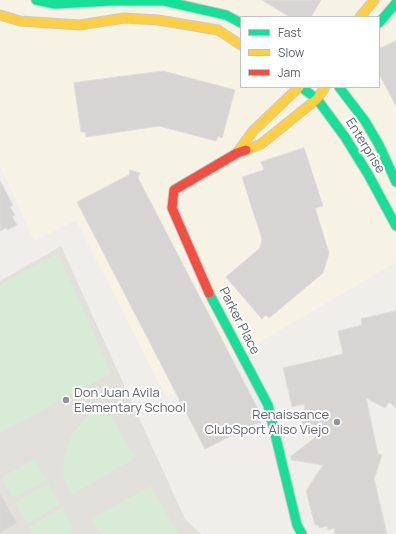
<!DOCTYPE html>
<html>
<head>
<meta charset="utf-8">
<style>
  body { margin:0 }
  #map { position:relative; width:396px; height:534px; overflow:hidden; background:#efeeea; font-family:Manrope,sans-serif }
  canvas { display:block }
  .legend { position:absolute; left:240px; top:16px; width:140px; height:72px; box-sizing:border-box; background:#fff; border:1px solid #bfc1c3; margin:0; padding:5px 7px; list-style:none; font-size:12px; color:#5f6368 }
  .legend li { display:flex; align-items:center; gap:8px; height:20px }
  .legend b { width:20px; border:1px solid #bfc1c3 }
</style>
</head>
<body>
<div id="map">
<canvas width="396" height="534"></canvas>
<ul class="legend">
<li><b style="height:5px;background:#16e098"></b>Fast</li>
<li><b style="height:5px;background:#ffcf43"></b>Slow</li>
<li><b style="height:5px;background:#f24e42"></b>Jam</li>
</ul>
</div>
<script>
const context = document.querySelector('canvas').getContext('2d');
context.lineJoin = 'round';
function paint(path, color) { context.fillStyle = color; context.fill(path, 'evenodd'); }
function stroke(path, color, width, dash) { context.strokeStyle = color; context.lineWidth = width; context.lineCap = dash ? 'butt' : 'round'; context.setLineDash(dash || []); context.stroke(path); }
function label(font, color, halo, rows, align = 'center') {
  context.font = font + ' Manrope,sans-serif'; context.lineWidth = 4; context.setLineDash([]); context.textBaseline = 'middle'; context.strokeStyle = halo; context.fillStyle = color; for (const [text, x, y, turn = 0] of rows) {
    context.save(); context.translate(x, y); context.rotate((+turn || 0) * Math.PI / 180); context.textAlign = isNaN(turn) ? turn : align; if (halo) context.strokeText(text, 0, 0); context.fillText(text, 0, 0); context.restore();
  }
}
paint(new Path2D(`
  M0,0h396v262l-230,135 -90,-177 -42,21 -34,-76zM241,17h138v70h-138z`), '#f7f3e4');
paint(new Path2D(`
  M61,246l124,273 16,15h-201v-253z`), '#e2e0da');
paint(new Path2D(`
  M58,253l53,120 -111,60v-148z
  M104,404l31,54 -62,36 -10,-16 1,-21 8,-23 16,-19z
  M34,459l12,21 -33,18 -12,-20z
  M48,484l12,20 -33,19 -12,-21z
  M151,486l27,48h-77l-10,-15z
  M62,508l12,20 -10,6h-31l-4,-7z`), '#d8ebd6');
const building = new Path2D(`
  M262,0h59l-10,17h-21z
  M396,41v65l-17,-32v-25z
  M163,71l72,19 -13,48 -4,-2 -2,5 -57,-15 -73,11 -1,-5h-4l-7,-49z
  M304,148l19,58 -8,2 14,45 -6,20 -54,45 -3,-3 -4,4 -36,-42 34,-29 2,-9 -20,-62 22,-7 -3,-8z
  M130,170l10,3 -2,5 121,233 2,13 -4,-1 -52,26 -128,-247 52,-27z
  M0,181l13,24 -3,2 5,8 -3,1 5,9 -10,5 -1,-2 -6,3z
  M396,311v97l-7,-6 -4,6 -19,-10 12,56 4,1 -8,24 13,55h-53l1,-6 -7,2 -1,-4 -8,2 -1,-3h-3l-9,-34 17,-26 -32,-5v-4l25,-19 -16,-11 6,-10 -2,-12 -12,3 -9,-39 60,-14 -5,-23 24,-6 -1,-6z
  M0,493l17,30 -17,10z`);
paint(building, '#d6d5d3');
stroke(building, '#deddd9', 1);
const fast = new Path2D(`
  M36,0l19,4 56,-3h53l62,14 15,8
  M379,23l17,-20
  M301,87l16,12 28,38 23,37 28,52
  M339,87l26,34 14,24 17,37
  M209,293l59,112 29,120 5,9`);
const slow = new Path2D(`
  M0,15l20,6 60,4 44,-7 34,2 60,10 23,15
  M360,17l14,-17
  M246,150l15,-6 56,-45 8,-12
  M237,153l16,-22 46,-44`);
const jam = new Path2D(`
  M209,293l-37,-85 2,-18 63,-37 9,-3`);
stroke(fast, '#cacacb', 11);
stroke(slow, '#cacacb', 11);
stroke(jam, '#cacacb', 11);
stroke(fast, '#16e098', 9);
stroke(slow, '#ffcf43', 9);
stroke(jam, '#f24e42', 9);
for (const [x, y, r, color] of [
  [66,400,4,"#919496"],
  [337,422,4,"#919496"]
]) { const dot = new Path2D(); dot.arc(x, y, r, 0, 2 * Math.PI); context.fillStyle = color; context.fill(dot); stroke(dot, '#fff', 1.5); }
label('13px', '#5f6368', '#fff', [
  ["Enterprise",365,146,58],
  ["Parker Place",239,321,63]
]);
label('13px', '#5f6368', '#fff', [
  ["Don Juan Avila",74,393],
  ["Elementary School",74,408],
  ["Renaissance",329,415,"right"],
  ["ClubSport Aliso Viejo",329,430,"right"]
], 'left');
</script>
</body>
</html>
